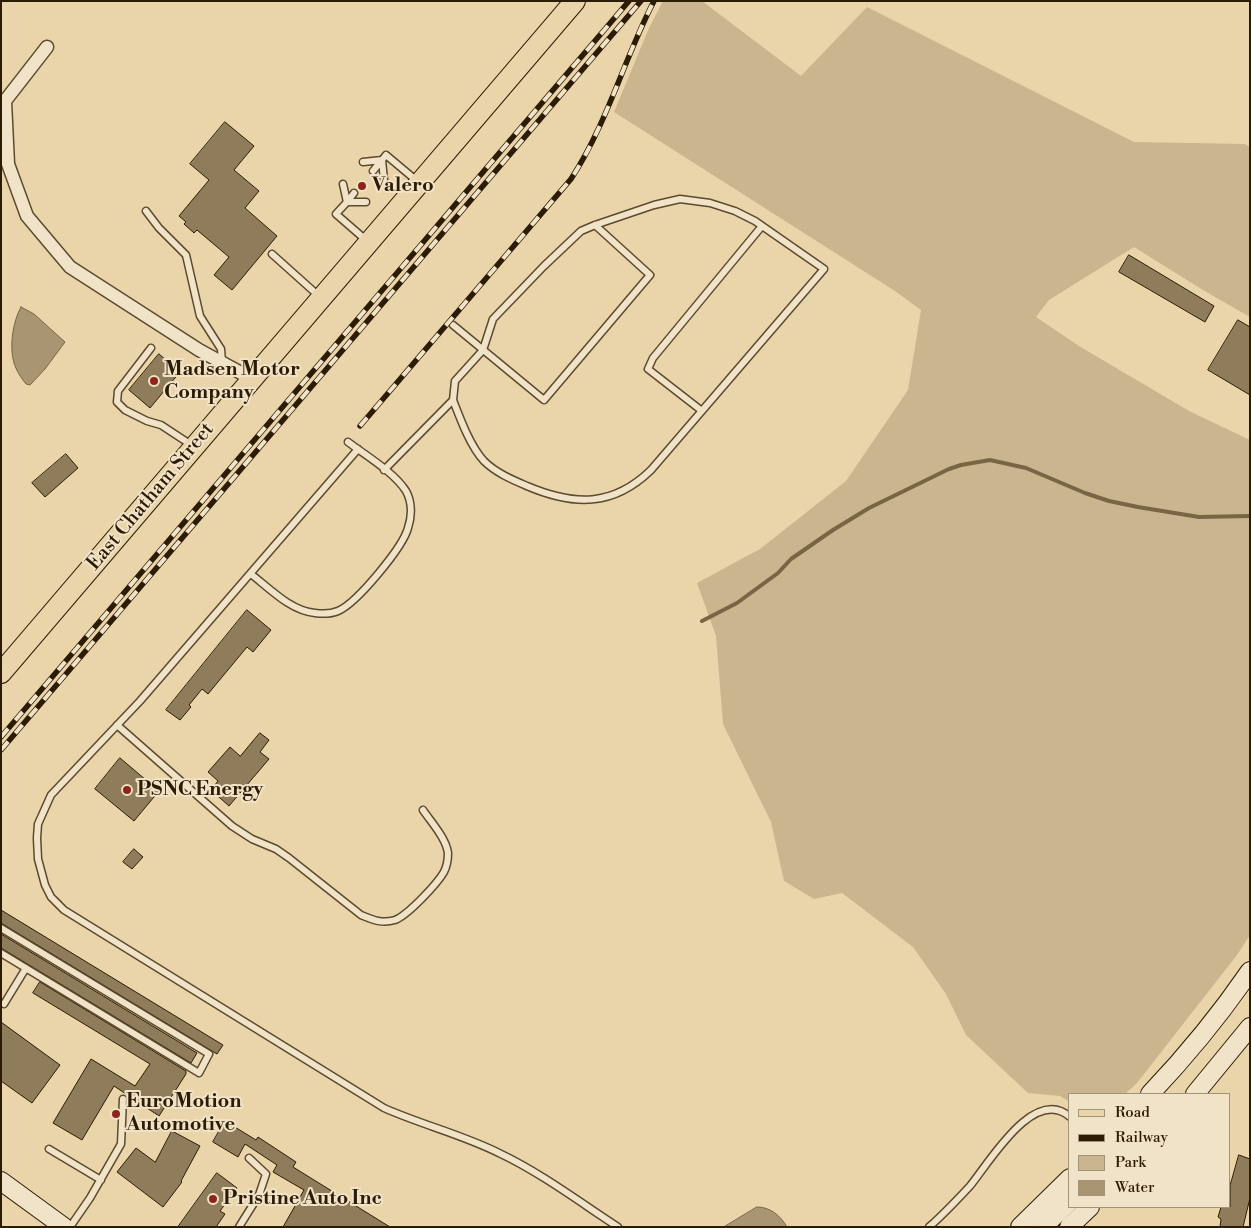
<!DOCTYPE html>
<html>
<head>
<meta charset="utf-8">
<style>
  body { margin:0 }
  #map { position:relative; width:1251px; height:1228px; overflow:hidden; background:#ead4aa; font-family:"Libre Bodoni",serif }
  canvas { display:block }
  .frame { position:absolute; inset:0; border:2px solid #2d1c04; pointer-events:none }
  .legend { position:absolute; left:1068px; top:1093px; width:162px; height:115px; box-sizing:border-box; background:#f1e3c8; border:1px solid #a3937a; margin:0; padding:6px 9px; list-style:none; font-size:15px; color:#2d1c04 }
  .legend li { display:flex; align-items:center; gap:10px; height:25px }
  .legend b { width:25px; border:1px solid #a3937a }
</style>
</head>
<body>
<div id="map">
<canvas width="1251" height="1228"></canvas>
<div class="frame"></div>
<ul class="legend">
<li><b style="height:6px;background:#ead4aa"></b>Road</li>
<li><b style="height:6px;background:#2d1c04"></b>Railway</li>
<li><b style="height:14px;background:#cab58e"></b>Park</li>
<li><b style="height:14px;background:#aa9572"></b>Water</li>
</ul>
</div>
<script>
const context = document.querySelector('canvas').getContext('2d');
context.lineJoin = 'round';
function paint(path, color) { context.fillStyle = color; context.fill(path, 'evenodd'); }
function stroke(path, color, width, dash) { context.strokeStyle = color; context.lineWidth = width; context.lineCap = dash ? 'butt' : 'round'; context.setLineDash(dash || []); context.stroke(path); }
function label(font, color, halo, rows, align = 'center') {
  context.font = font + ' "Libre Bodoni",serif'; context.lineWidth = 4; context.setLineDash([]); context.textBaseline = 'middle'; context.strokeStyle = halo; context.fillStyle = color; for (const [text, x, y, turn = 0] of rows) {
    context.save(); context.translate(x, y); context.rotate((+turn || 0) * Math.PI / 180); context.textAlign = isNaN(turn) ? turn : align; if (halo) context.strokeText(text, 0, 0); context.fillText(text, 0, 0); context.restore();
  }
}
paint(new Path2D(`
  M663,1h39l99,75 66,-69 267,135 111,2 5,3v170l-47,-27 -69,-43 -85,53 -13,17 43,29 110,65 61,29v495l-13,20 -100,128 -12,11h-55v8l-10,-6 -32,-3 -62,-58 -20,-41 -33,-47 -71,-54 -28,6 -30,-18 -13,-59 -48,-98 -7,-88 -19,-53 63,-34 86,-68 62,-91 13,-80 -26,-19 -281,-179 35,-84z`), '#cab58e');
const water = new Path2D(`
  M21,307l13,7 31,28 -20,27 -15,16 -4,-1c-5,-6 -10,-14 -12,-21 -5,-17 -1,-42 7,-56z
  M757,1207c13,0 23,8 30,20h-63z`);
paint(water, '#aa9572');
stroke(water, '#786546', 1);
stroke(new Path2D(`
  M702,621l35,-18 41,-30 13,-14 42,-29 36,-22 80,-39 12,-4 29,-5 36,8 59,25 24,8 29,6 61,10 51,-1`), '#786546', 4);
const building = new Path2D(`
  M225,122l29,24 -20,24 25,21 -14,17 32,28 -45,54 -18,-15 15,-18 -32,-27 -3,3 -10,-9 2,-2 -7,-6 30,-36 -19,-16z
  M1129,255l85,51 -9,16 -86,-50z
  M1238,320l12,7v68l-42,-25z
  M159,354l21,18 -30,36 -21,-18z
  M66,454l12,14 -33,29 -13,-14z
  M247,610l24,20 -18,22 -6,-5 -39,47 -6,-5 -13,16 2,2 -11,13 -14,-10z
  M260,733l9,7 -9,12 9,7 -40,47 -18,-16 7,-9 -10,-9 22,-25 10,9z
  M120,758l39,33 -25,30 -39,-32z
  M134,849l9,8 -11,12 -9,-7z
  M1,910l222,135 -6,9 -216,-131z
  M1,934l196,119 -6,10 -190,-115z
  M40,982l146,89v3l-27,42 -45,-30 -32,54 -29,-17 38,-64 44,27 15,-22 -117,-71z
  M1,1022l59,43 -28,38 -31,-22z
  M225,1121l31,19 2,-3 38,25 -3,5 97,60h-107l21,-37 -31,-18 4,-7 -32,-21 -7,13 -25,-15z
  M172,1131l28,15 -19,35 1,1 -19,25 -46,-35 19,-24 19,14z
  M1239,1155l11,4v39l-7,29h-23l1,-8 -3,-2 3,-10h9v-21z
  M217,1173l20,15 -17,23 5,3 -9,13h-38z`);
paint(building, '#8f7c5a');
stroke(building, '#2d1c04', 1);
const service = new Path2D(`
  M363,162l19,-2
  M373,171l9,-11
  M384,180l-2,-20 4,-5 31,26
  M343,184l4,18
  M347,202l7,-9
  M366,202h-19l-11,12 31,27
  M146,211l13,17 27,27 14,61 21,33 1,13
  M272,254l48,43
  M453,325l91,75 106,-125 -55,-50
  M151,348l-33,43 -1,11 8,8 22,11 14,4 32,21
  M702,411l-54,-42 5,-11 109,-132
  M358,449l-218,252 -89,94 -13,29 -1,14 1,21 7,26 6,12 13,13 320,198c38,17 80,27 117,46 40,19 80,49 117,73
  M384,470l69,-70 2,-19 28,-31 10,-31 51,-53 37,-35 14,-6 59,-20 26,-6 30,4 25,8 20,10 69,48 -173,201c-38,37 -77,36 -124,16 -14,-6 -31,-13 -43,-25 -14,-15 -24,-43 -31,-61
  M251,574c19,15 40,37 64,39 8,1 16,1 23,-2 19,-8 65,-64 70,-83 4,-12 4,-26 -2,-37 -12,-19 -41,-36 -58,-49
  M117,725l115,101 20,13 24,10 13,9 72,57c12,5 21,9 34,5 13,-5 42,-36 49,-48 3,-6 4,-12 4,-19 -2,-15 -17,-31 -25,-43
  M1,928l208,126 -10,19 -198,-120
  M4,1004l22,-36
  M49,1149l52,31
  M70,1227l20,-29 31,-54 2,-45
  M239,1227l20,-32 7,-21 -17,-16
  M929,1227c15,-13 28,-27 41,-41 19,-23 64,-101 100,-69`);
const minor = new Path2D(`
  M47,47l-42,54 3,63 19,52 43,51 129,83 53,29`);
const secondary = new Path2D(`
  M1150,1094c36,-38 70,-79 100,-123
  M1195,1094l55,-67
  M1,1181l63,46
  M1020,1227l50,-49
  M1043,1227l27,-26
  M1069,1227l21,-20`);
const primary = new Path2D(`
  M1,673l574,-672`);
stroke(service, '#5c4a2e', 9);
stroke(minor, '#5c4a2e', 15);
stroke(secondary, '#2d1c04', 20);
stroke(primary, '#2d1c04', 22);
stroke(service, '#f1e3c8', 6);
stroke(minor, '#f1e3c8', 12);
stroke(secondary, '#f1e3c8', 18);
stroke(primary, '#ead4aa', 20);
const rail = new Path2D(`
  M360,426l211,-247c36,-55 53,-120 83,-178
  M1,737l628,-736
  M1,750l640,-749`);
stroke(rail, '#2d1c04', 5.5);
stroke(rail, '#f1e3c8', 4, [11]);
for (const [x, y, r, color] of [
  [362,186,5,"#8f2418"],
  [154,381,5,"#8f2418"],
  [127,790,5,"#8f2418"],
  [116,1114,5,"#8f2418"],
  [213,1199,5,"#8f2418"]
]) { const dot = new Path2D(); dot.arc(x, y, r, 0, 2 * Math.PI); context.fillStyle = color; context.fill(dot); stroke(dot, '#f1e3c8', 2); }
label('bold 20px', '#2d1c04', '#f1e3c8', [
  ["Valero",372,186],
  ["Madsen Motor",164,370],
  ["Company",164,393],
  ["PSNC Energy",137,790],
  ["EuroMotion",126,1102],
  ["Automotive",126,1125],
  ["Pristine Auto Inc",223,1199]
], 'left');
label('20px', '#2d1c04', '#f1e3c8', [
  ["East Chatham Street",151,497,-50]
]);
</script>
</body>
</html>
